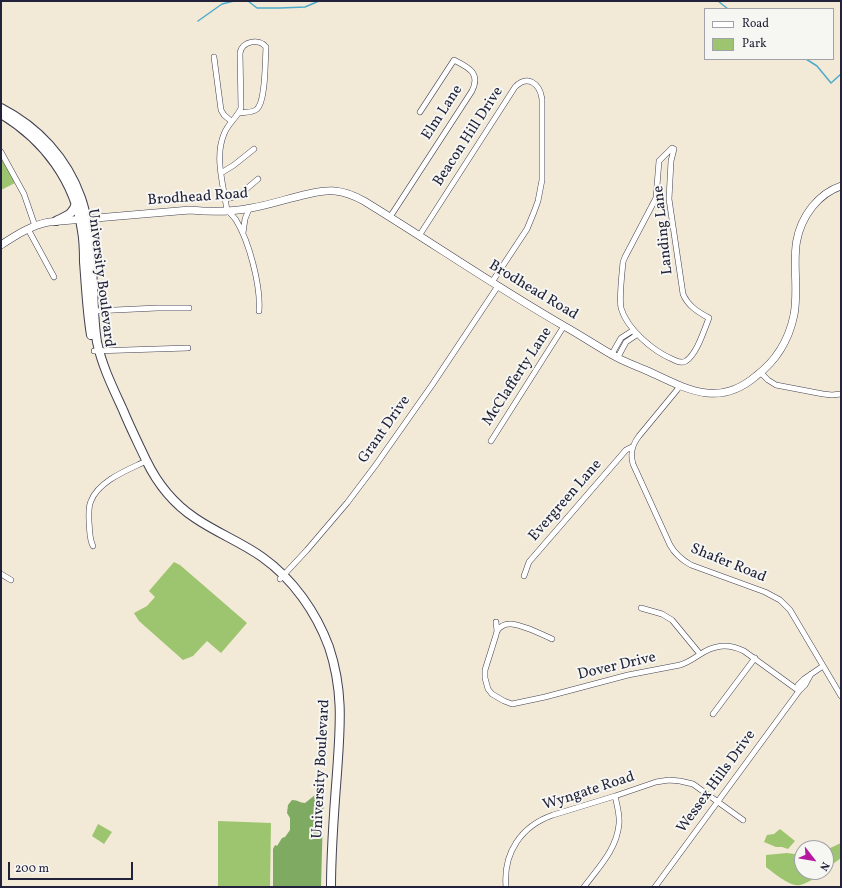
<!DOCTYPE html>
<html>
<head>
<meta charset="utf-8">
<style>
  body { margin:0 }
  #map { position:relative; width:842px; height:888px; overflow:hidden; background:#f2e9d6; font-family:Vollkorn,serif }
  canvas { display:block }
  .frame { position:absolute; inset:0; border:2px solid #22223b; pointer-events:none }
  .legend { position:absolute; left:704px; top:8px; width:130px; height:52px; box-sizing:border-box; background:#f6f6f2; border:1px solid #a1a1a9; margin:0; padding:5px 7px; list-style:none; font-size:12px; color:#22223b }
  .legend li { display:flex; align-items:center; gap:8px; height:20px }
  .legend b { width:20px; border:1px solid #a1a1a9 }
  .north { position:absolute; left:794px; top:840px; width:40px; height:40px; box-sizing:border-box; background:#f6f6f2; border:1px solid #a1a1a9; border-radius:50%; rotate:121deg; font-size:11px; font-weight:700; line-height:16px; text-align:center; color:#22223b }
  .north::after { content:''; display:block; margin:auto; width:14px; height:18px; background:#b5179e; clip-path:polygon(50% 0,100% 100%,50% 72%,0 100%) }
  .scale { position:absolute; left:8px; top:862px; width:125px; height:18px; box-sizing:border-box; border:2px solid #22223b; border-top:0; padding-left:5px; font-size:12px; line-height:14px; white-space:nowrap; color:#22223b; -webkit-text-stroke:3px #f6f6f2; paint-order:stroke }
</style>
</head>
<body>
<div id="map">
<canvas width="842" height="888"></canvas>
<div class="frame"></div>
<ul class="legend">
<li><b style="height:5px;background:#fff"></b>Road</li>
<li><b style="height:11px;background:#9dc46f"></b>Park</li>
</ul>
<div class="north">N</div>
<div class="scale">200 m</div>
</div>
<script>
const context = document.querySelector('canvas').getContext('2d');
context.lineJoin = 'round';
function paint(path, color) { context.fillStyle = color; context.fill(path, 'evenodd'); }
function stroke(path, color, width, dash) { context.strokeStyle = color; context.lineWidth = width; context.lineCap = dash ? 'butt' : 'round'; context.setLineDash(dash || []); context.stroke(path); }
function label(font, color, halo, rows, align = 'center') {
  context.font = font + ' Vollkorn,serif'; context.lineWidth = 4; context.setLineDash([]); context.textBaseline = 'middle'; context.strokeStyle = halo; context.fillStyle = color; for (const [text, x, y, turn = 0] of rows) {
    context.save(); context.translate(x, y); context.rotate((+turn || 0) * Math.PI / 180); context.textAlign = isNaN(turn) ? turn : align; if (halo) context.strokeText(text, 0, 0); context.fillText(text, 0, 0); context.restore();
  }
}
paint(new Path2D(`
  M1,158l14,25 -14,7z
  M174,562l6,3 67,58 -26,30 -14,-12 -14,15 -10,4 -44,-39 -5,-8 13,-7 8,-9 -6,-6z
  M218,821l53,2 -1,64h-52z
  M98,824l14,8 -8,12 -12,-8z
  M780,829l15,12 -7,8 -6,-2h-6l-12,-5 3,-7 7,-1z
  M841,843v15l-15,11v-19z
  M787,853l15,2v17h20c-6,5 -13,11 -22,13 -10,2 -26,-12 -34,-18v-12z`), '#9dc46f');
paint(new Path2D(`
  M320,791h3l2,2 -2,20 -2,74h-48v-38l2,-4 2,1 5,-8 3,-1 5,-7v-12l-3,-5 1,-8 4,-5c7,0 7,3 13,3z`), '#7eaa62');
stroke(new Path2D(`
  M248,1l9,7h23l25,-1 14,-6
  M718,1l10,8
  M198,21l24,-17 12,-3
  M806,59l11,7 14,17 10,-9`), '#4eabcc', 1.5);
const minor = new Path2D(`
  M214,57l7,53 3,5 7,6
  M672,148l2,1 -3,12 -2,38 14,95c5,12 15,18 26,24 -5,12 -12,36 -23,43 -5,3 -9,0 -14,-2 -19,-8 -45,-30 -51,-51 -2,-10 1,-34 2,-46l2,-5 31,-59 3,-37z
  M1,152l23,42 11,32
  M221,173l13,-8 20,-16
  M225,199l13,-3 20,-17
  M227,211c-3,-25 -13,-53 -3,-77 4,-11 13,-16 17,-26l-1,-55c2,-12 19,-15 26,-6 -1,13 0,54 -9,62 -4,4 -13,3 -18,4
  M228,211c3,3 6,6 8,9 13,21 25,66 23,91
  M390,217l82,-126c9,-18 -4,-24 -18,-31l-34,52
  M28,229l26,48
  M243,233l2,-14 4,-10
  M419,236l96,-149c13,-13 25,-3 27,12v81l-4,21 -4,11 -7,17 -35,53
  M94,311l63,-3h32
  M632,331l3,1v4l-9,6 -7,13 -4,1 -2,-4 8,-14z
  M94,351l94,-3
  M761,373l7,7 8,5 47,9 9,1 9,-1
  M680,385l-3,5 -38,46c-7,9 -9,17 -6,28l37,81c5,9 12,15 21,20l74,27 15,8 10,10 51,86
  M491,441l73,-115
  M93,546c-4,-8 -3,-15 -4,-24 0,-7 -1,-15 2,-21 7,-19 34,-30 51,-38
  M1,574l10,6
  M524,576l5,-14 97,-112 6,-3
  M280,579l27,-29 40,-47 28,-37 57,-81 66,-99
  M641,608l21,6 10,6 28,34
  M496,622l1,9 -1,4 -11,35v8l3,11 4,5 12,7 8,3 33,-7 83,-22 52,-10c7,-2 13,-6 19,-10 15,-10 28,-12 45,-4l55,40
  M497,631c8,-13 24,-5 35,-1 7,3 14,6 20,9
  M799,691l-1,-6 6,-6 19,-13
  M713,714l42,-56
  M506,887c-3,-34 15,-61 47,-72l62,-19 41,-14 13,-2 11,1 13,3 50,36
  M584,887c14,-19 33,-38 35,-63 1,-9 -2,-19 -4,-28
  M655,887l144,-196 6,-6 6,-11`);
const secondary = new Path2D(`
  M1,245c15,-10 31,-20 48,-23l141,-12c20,2 41,2 61,-2 19,-3 38,-10 57,-14 9,-2 18,-4 27,-3 11,1 20,5 29,10 67,41 132,86 200,125 18,10 34,21 52,31 11,6 23,10 34,15 17,8 38,19 57,21 18,2 35,-5 49,-17 20,-15 33,-37 38,-61 7,-39 -10,-72 18,-108 8,-10 17,-17 29,-21`);
const primary = new Path2D(`
  M1,108c37,19 66,50 80,90 8,23 10,47 11,71 2,24 1,49 5,73 5,24 16,46 26,68 7,17 15,33 23,50 11,23 28,44 49,58 22,15 46,24 67,39 31,22 54,55 67,90 15,45 11,81 8,126 -3,38 -6,76 -6,114
  M1,114c43,26 74,67 81,117 2,10 2,21 2,31 2,24 3,49 7,73
  M56,221c10,-5 17,-6 20,-18`);
stroke(minor, '#414052', 6);
stroke(secondary, '#414052', 8);
stroke(primary, '#414052', 10);
stroke(minor, '#fff', 5);
stroke(secondary, '#fff', 7);
stroke(primary, '#fff', 8);
label('15px', '#22223b', '#f6f6f2', [
  ["Elm Lane",443,113,-57],
  ["Beacon Hill Drive",469,137,-57],
  ["Brodhead Road",198,198,-4],
  ["Landing Lane",664,230,-96],
  ["University Boulevard",100,278,83],
  ["Brodhead Road",533,291,31],
  ["McClafferty Lane",518,377,-57],
  ["Grant Drive",385,430,-55],
  ["Evergreen Lane",566,501,-49],
  ["Shafer Road",728,564,22],
  ["Dover Drive",617,667,-13],
  ["University Boulevard",322,769,-87],
  ["Wessex Hills Drive",717,782,-54],
  ["Wyngate Road",589,792,-18]
]);
</script>
</body>
</html>
